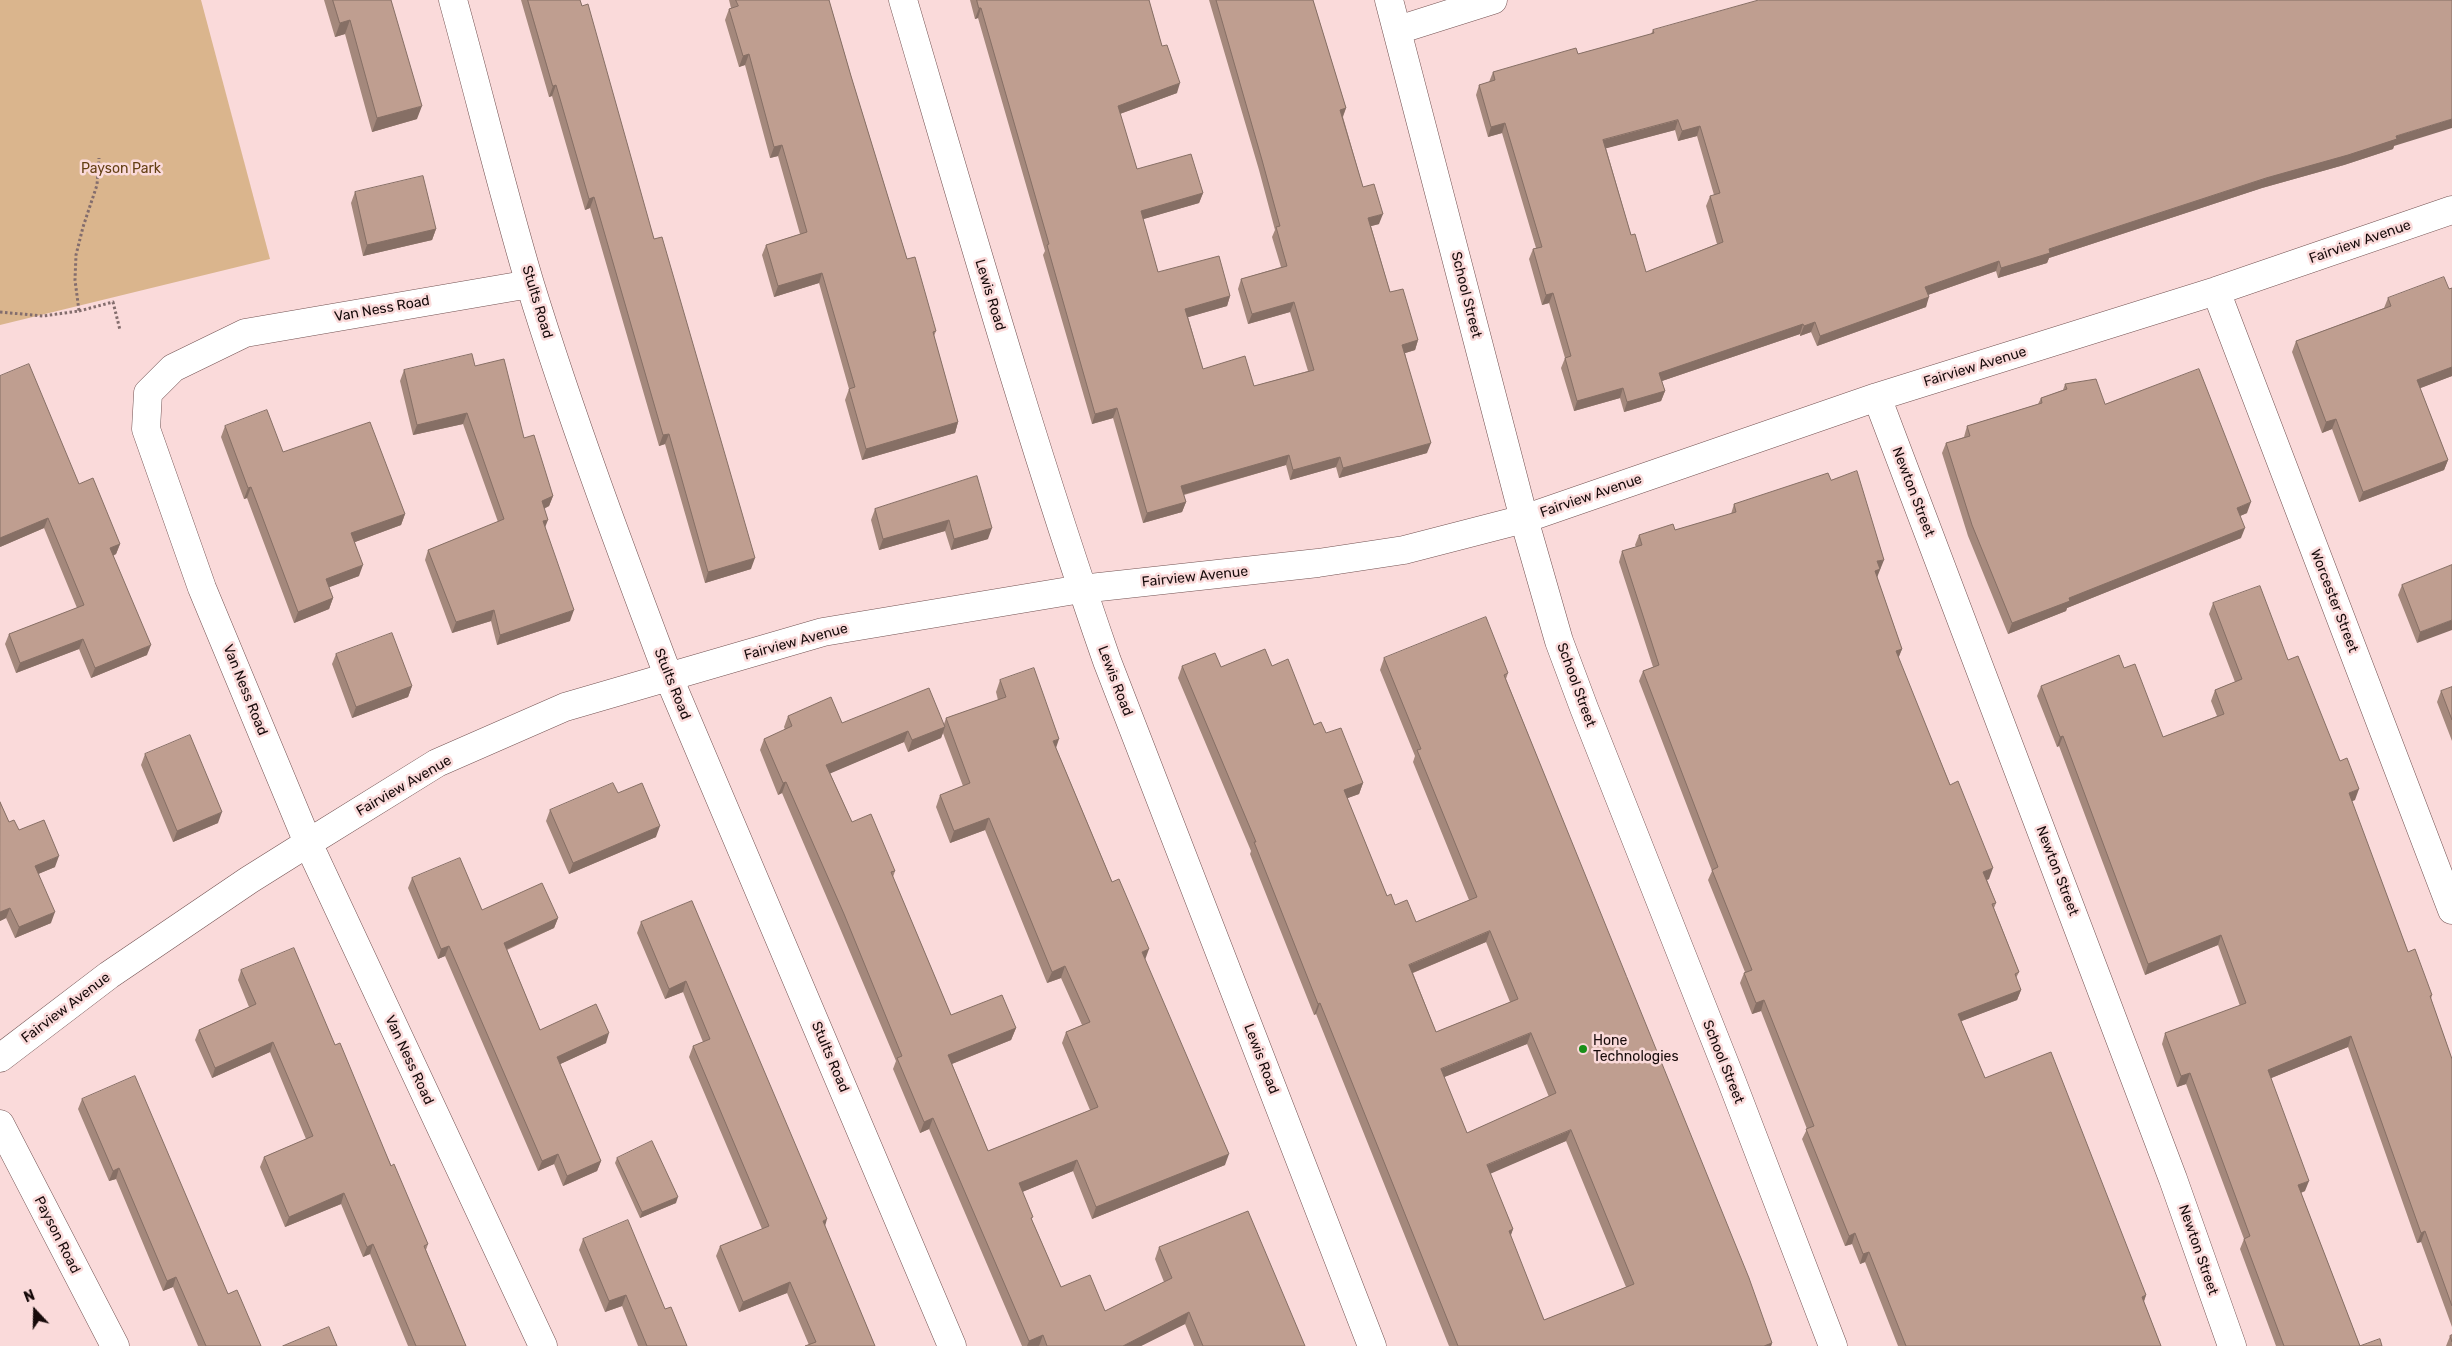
<!DOCTYPE html>
<html>
<head>
<meta charset="utf-8">
<style>
  body { margin:0 }
  #map { position:relative; width:2452px; height:1346px; overflow:hidden; background:#fadada; font-family:Rubik,sans-serif }
  canvas { display:block }
  .north { position:absolute; left:10px; top:1286px; width:50px; height:50px; -webkit-text-stroke:4px #fadada; paint-order:stroke; rotate:339deg; font-size:14px; font-weight:700; line-height:20px; text-align:center; color:#170b0b }
  .north::after { content:''; display:block; margin:auto; width:18px; height:22px; background:#170b0b; clip-path:polygon(50% 0,100% 100%,50% 72%,0 100%) }
</style>
</head>
<body>
<div id="map">
<canvas width="2452" height="1346"></canvas>
<div class="north">N</div>
</div>
<script>
const context = document.querySelector('canvas').getContext('2d');
context.lineJoin = 'round';
function paint(path, color) { context.fillStyle = color; context.fill(path, 'evenodd'); }
function stroke(path, color, width, dash) { context.strokeStyle = color; context.lineWidth = width; context.lineCap = dash ? 'butt' : 'round'; context.setLineDash(dash || []); context.stroke(path); }
function label(font, color, halo, rows, align = 'center') {
  context.font = font + ' Rubik,sans-serif'; context.lineWidth = 5; context.setLineDash([]); context.textBaseline = 'middle'; context.strokeStyle = halo; context.fillStyle = color; for (const [text, x, y, turn = 0] of rows) {
    context.save(); context.translate(x, y); context.rotate((+turn || 0) * Math.PI / 180); context.textAlign = isNaN(turn) ? turn : align; if (halo) context.strokeText(text, 0, 0); context.fillText(text, 0, 0); context.restore();
  }
}
paint(new Path2D(`
  M0,0h201l69,259 -270,66z`), '#dab58d');
const minor = new Path2D(`
  M453,0c26,94 49,190 77,284 41,133 90,264 139,394l283,668
  M903,0c65,221 128,443 204,661l265,685
  M1398,30l95,-30
  M530,284l-285,49 -72,35 -25,25 -2,36 56,159 106,255 235,503
  M2216,291l236,619
  M1877,397l296,782 59,167
  M0,1058l109,-83 140,-95 59,-37 129,-80 128,-56 258,-75 258,-43 237,-26 86,-13 120,-31 353,-122 339,-106 236,-81
  M0,1124l115,222`);
const tertiary = new Path2D(`
  M1389,0l135,519 35,122 25,67 148,374 101,264`);
stroke(minor, '#735252', 29);
stroke(tertiary, '#735252', 29);
stroke(new Path2D(`
  M79,311l34,-9 7,28
  M0,312l43,4 36,-5 -4,-31 1,-25 7,-28 14,-42 2,-27`), '#836d6d', 3, [2.5, 2.5]);
stroke(minor, '#fff', 28);
stroke(tertiary, '#fff', 28);
paint(new Path2D(`
  M324,0h67l26,119 -45,13 -27,-98 -10,3z
  M521,0h59l74,239 97,330 -46,14 -40,-139 -6,2 -69,-238 -5,2 -33,-114 -3,1z
  M729,0h100l22,76 56,183 29,72 -2,5 24,86 -3,11 -93,27 -17,-60 4,-11 -30,-106 -45,14 -12,-42 4,-10 34,-11 -22,-78 -8,2 -25,-93 -6,2 -14,-47 4,-11 2,-1z
  M970,0h179l13,46 15,47 -57,21 17,55 66,24 -4,10 -56,16 15,53 72,24 -3,10 -39,11 15,52 51,17 54,-15 -18,-59 -42,12 -10,-35 3,-10 40,-12 -9,-30 3,-7 -16,-60 -50,-170h104l33,108 -3,9 20,70 16,37 -8,2 19,66 28,48 -3,10 -10,3 22,100 -88,25 -3,-11 -46,13 -4,-15 -102,30 2,7 -4,10 -39,11 -30,-105 -21,6 -49,-169 2,-4 -67,-233 -3,1z
  M1653,30l741,116 -1,3 -49,16 -82,23 -213,70 -2,5 -49,15 -2,-7 -68,24 -2,12 -109,39 -6,-14 -11,4v-2l-138,47 3,10 -4,10 -37,11 -4,-14 -46,13 -13,-43 4,-10 -16,-55 -7,2 -13,-46 4,-10 3,-1 -34,-115 -14,4 -12,-42 3,-10 10,-3 4,-10 85,-18 73,-20zM1675,130l3,11 19,-5 17,59 -4,1 -4,10 11,38 -71,28 -15,-37 -25,-87z
  M355,192l81,37 -4,11 -69,16 -12,-53z
  M2452,288v88l-32,12 28,72 -4,10 -85,32 -27,-73 -10,4 -30,-81 4,-11 88,-33 4,-10 61,-9z
  M475,366l49,72 29,58 -4,10 -5,3 1,18 25,94 -73,24 -6,-24 -39,12 -27,-73 3,-10 70,-28 -35,-98 -50,11 -13,-54 4,-11z
  M0,376l79,108 41,60 -4,10 -3,2 34,99 -56,23 -12,-29 -63,24 -11,-29 4,-10 68,-26 -33,-80 -44,19z
  M2065,384l40,20 142,109 -7,3 1,22 -174,70 -1,3 -58,23 -40,-98 -26,-83 4,-10 18,-6 3,-11 71,-22 3,-6 22,-8z
  M225,426l58,26 122,62 -4,11 -46,17 4,34 -30,11 4,11 -4,11 -35,14 -47,-125 -3,1 -23,-62z
  M977,476l11,63 -37,11 -6,-19 -66,19 -8,-30 4,-11z
  M1831,480l49,90h-1l-2,7 25,72 -4,9 91,221 -2,1 9,23 -2,5 25,64 -3,6 5,12 -4,10 -56,21 24,57 161,217 -2,7 17,44h-263l-33,-84 -5,2 -8,-20 -7,2 -43,-107 5,-10 -46,-118 -9,3 -12,-31 4,-10 1,-1 -37,-92 4,-9 -73,-190 4,-10 10,-4 -34,-105 3,-11 14,-4 -1,-2 4,-10 36,-5 56,-16 3,-10z
  M2452,565l-35,78 -19,-48 4,-10z
  M2213,603l75,57 67,140 -4,1 57,151 24,43 -1,4 21,60v268l-31,-85 -4,1 -69,-196 -77,31 34,113 -4,2 59,153h-84l-36,-97 4,-10 -58,-155 -9,3 -15,-43 3,-11 75,-27 -22,-61 -73,30 -86,-229 -2,1 -20,-51 4,-10 83,-18 39,69 54,-21 -6,-15 4,-11 20,-8 -26,-68z
  M336,654l76,32 -4,11 -56,21 -20,-54z
  M1384,658l124,15 -2,6 266,664 -1,3h-322l-133,-332 -2,1 -64,-161 1,-3 -73,-173 4,-12 39,1 51,-1 42,59 12,8 37,50 -4,11 -12,4 40,98 8,9 21,17 53,-22 -56,-138 2,-6 -35,-86zM1486,942l24,60 -74,30 -23,-59zM1527,1044l22,53 -82,36 -23,-56zM1566,1141l60,146 -82,33 -34,-84 3,-7 -23,-56z
  M1000,680l56,68 89,212 80,205 -133,54 -19,-48 -51,21 10,28 29,67 44,24 59,-29 -9,-23 4,-12 146,99h-111l-9,-22 -44,22h-119l-93,-217 -9,4 -27,-64 3,-8 -57,-135 -57,-133 -4,2 -18,-45 4,-11 21,-9 -1,-3 4,-11 54,7 102,1 2,-6 52,-18 -2,-8zM943,733l20,53 -23,9 -4,12 14,36 35,-13 62,153 14,-5 21,47 -16,7 -4,11 28,67 -102,41 -36,-87 59,-24 5,-12 -65,-13 -58,-138 2,-6 -43,-49 -22,-49 74,-31 4,10 33,-14z
  M2452,687v54l-15,-39 4,-11z
  M145,754l73,69 -45,19 -32,-77z
  M618,793l38,44 -87,37 -23,-53 4,-11z
  M0,802l9,20 10,8 36,37 -17,7 13,49 -36,15 -9,-20 -6,3z
  M412,878l70,32 76,8 -4,10 -47,22 33,80 66,13 -46,21 41,97 -4,10 -34,15 -9,-22 -16,7 -93,-215 -7,3 -30,-71z
  M692,901l133,325 50,120 -66,-1 -22,-52 -48,19 -23,-56 4,-10 42,-17 -73,-172 4,-11 10,-4 -20,-50 -18,7 -28,-66 4,-11z
  M241,970l94,75 93,199 -2,6 40,96h-58l-38,-92 -7,3 -22,-53 -56,23 -25,-60 4,-10 42,-18 -36,-87 -58,26 -17,-38 4,-10 50,-23 -11,-27z
  M82,1099l146,195 33,52h-63l-25,-59 -10,4 -47,-112 -7,2 -31,-72z
  M617,1158l59,45 -36,15 -25,-55z
  M583,1239l82,70 22,37h-49l-16,-40 -17,6 -26,-62z
  M2452,1335v11h-6l4,-10z`), '#a4887c');
paint(new Path2D(`
  M979,8h2l-3,10 -3,1z
  M350,20l-5,14 -10,3 5,-14z
  M749,54l-4,11 -6,2 4,-11z
  M1180,83l-3,10 -63,23 4,-10z
  M556,85l-4,11 -3,1 4,-11z
  M422,106l-5,13 -45,13 5,-14z
  M1346,108l-4,10 -2,-8z
  M2452,119v9l-58,18 -1,3 -49,16 -82,23 -213,70 -2,5 -49,15 3,-10 48,-19 347,-113z
  M1678,120l-3,10 -75,20 3,-10z
  M1505,123l-3,10 -14,4 3,-10z
  M1700,126l-3,10 -19,5 4,-10z
  M782,145l-4,11 -8,2 4,-11z
  M1203,193l-4,10 -62,18 4,-10z
  M594,197l-4,11 -5,2 4,-11z
  M1383,214l-4,10 -15,4 4,-10z
  M436,229l-4,11 -69,16 4,-11z
  M1999,261l-3,10 -74,26 3,-10z
  M822,273l-3,10 -45,14 4,-11z
  M1553,293l-4,10 -7,2 4,-10z
  M1230,296l-3,10 -45,13 3,-10z
  M1929,297l-3,10 -109,39 3,-10z
  M1294,302l-4,10 -42,12 4,-10z
  M1815,322l-4,10 -11,4 4,-10z
  M1803,324l-3,10 -144,49 3,-10z
  M1418,340l-3,10 -16,5 3,-10z
  M2452,367v9l-39,15 4,-11z
  M1623,388l-3,10 -46,13 3,-10z
  M1665,391l-4,10 -37,11 3,-10z
  M1117,408l-4,10 -21,6 3,-10z
  M467,413l-4,11 -50,11 4,-10z
  M2336,419l-4,10 -10,4 4,-11z
  M958,422l-3,11 -93,27 4,-11z
  M669,434l-4,10 -6,2 4,-11z
  M1431,443l-4,10 -88,25 4,-10z
  M1289,455l-3,10 -108,31 3,-10z
  M1340,457l-4,10 -46,13 3,-10z
  M2448,460l-4,10 -85,32 4,-10z
  M251,487l-4,11 -3,1 4,-11z
  M553,496l-4,10 -11,5 4,-10z
  M1186,502l-4,10 -39,11 4,-10z
  M2251,502l-4,11 -14,6 4,-11z
  M405,514l-4,11 -54,20 4,-12z
  M48,518l-4,10 -44,19v-9z
  M548,520l-4,10 -1,-9z
  M949,520l-4,11 -66,19 4,-11z
  M992,528l-4,11 -37,11 3,-11z
  M2245,528l-4,10 -174,70 -1,3 -58,23 4,-11 57,-25z
  M120,544l-4,10 -9,4 3,-10z
  M755,558l-4,11 -46,14 3,-11z
  M1884,560l-8,20 -5,1 6,-20z
  M363,565l-4,11 -37,14 4,-11z
  M333,598l-4,11 -35,14 4,-11z
  M494,610l-3,11 -39,12 4,-11z
  M574,610l-4,11 -73,24 3,-10z
  M2452,620v10l-35,13 3,-11z
  M83,639l-4,10 -63,24 4,-10z
  M151,645l-4,10 -56,23 4,-10z
  M1902,649l-4,10 -2,-8z
  M412,686l-4,11 -56,21 4,-11z
  M945,727l-4,11 -33,14 4,-12z
  M908,731l-4,11 -82,35 4,-12z
  M2063,736l-4,10 -2,1 3,-10z
  M1059,739l-4,12 -2,-10z
  M786,782l-4,11 -4,2 5,-12z
  M1363,783l-4,11 -19,7 4,-11z
  M2359,789l-4,11 -10,4 4,-11z
  M222,812l-4,11 -45,19 4,-11z
  M989,818l-4,12 -35,13 4,-12z
  M660,826l-4,11 -87,37 4,-11z
  M59,856l-4,11 -24,10 4,-11z
  M1993,868l-4,11 -10,4 4,-11z
  M10,908l-4,10 -6,3v-9z
  M55,912l-4,11 -36,15 4,-11z
  M558,918l-4,10 -54,24 4,-9z
  M1490,931l-4,11 -81,34 4,-11z
  M2221,935l-3,10 -73,30 3,-11z
  M449,946l-4,10 -7,3 3,-10z
  M1149,949l-4,11 -3,-8z
  M1065,966l-4,12 -14,5 5,-11z
  M686,981l-3,11 -18,7 4,-10z
  M2021,990l-4,10 -63,24 4,-10z
  M1764,1000l-3,11 -9,3 4,-11z
  M1320,1003l-4,11 -2,1 4,-11z
  M1016,1028l-5,12 -67,27 4,-12z
  M609,1033l-3,10 -52,24 3,-10z
  M1531,1033l-4,11 -90,36 4,-11z
  M2351,1036l-3,11 -84,34 4,-11z
  M273,1042l-3,10 -58,26 3,-10z
  M2190,1073l-4,11 -9,3 4,-11z
  M933,1118l-4,11 -9,4 4,-11z
  M1571,1130l-5,11 -83,36 4,-12z
  M558,1154l-4,10 -16,7 4,-10z
  M1229,1154l-4,11 -133,54 4,-12z
  M1077,1160l-4,11 -58,24 4,-12z
  M601,1161l-4,10 -34,15 4,-10z
  M119,1168l-3,11 -7,2 4,-10z
  M2309,1181l-4,10 -11,4 4,-10z
  M344,1193l-3,11 -56,23 4,-10z
  M678,1197l-2,6 -36,15 2,-6z
  M827,1219l-3,11 -1,-9z
  M1513,1229l-4,12v-10z
  M2425,1231l-4,11 -4,1 4,-10z
  M1855,1233l-3,11 -7,2 4,-10z
  M373,1244l-3,10 -7,3 4,-10z
  M1869,1252l-4,10 -5,2 3,-10z
  M176,1277l-3,10 -10,4 4,-10z
  M790,1282l-3,11 -48,19 4,-10z
  M626,1295l-4,11 -17,6 4,-11z
  M2146,1295l-4,11v-9z
  M1189,1312l-4,12 -44,22h-18z
  M1043,1335l-4,11h-12l2,-5z
  M1772,1343l-1,3h-7z`), '#866f65');
const building = new Path2D(`
  M333,0h58l31,106 -45,12 -27,-98 -10,3z
  M528,0h52l2,6 6,-2 66,235 8,-2 93,321 -47,14 -39,-138 -6,1 -69,-238 -5,2 -33,-114 -3,1z
  M736,0h93l22,76 56,183 8,-2 21,74 -3,1 25,90 -92,27 -17,-60 6,-2 -33,-114 -44,13 -12,-41 41,-13 -25,-87 -8,2 -25,-93 -6,2 -14,-47 9,-3z
  M977,0h172l13,46 5,-1 13,38 -62,23 19,63 54,-15 12,39 -62,18 17,61 61,-16 11,40 -45,13 18,60 42,-13 9,30 60,-16 -20,-68 -42,12 -11,-35 46,-13 -11,-39 4,-1 -18,-66 -46,-160h97l33,108 -6,2 23,77 11,-3 9,30 -15,4 22,74 13,-3 15,51 -16,5 29,98 -88,25 -3,-11 -47,13 -4,-15 -108,31 5,16 -39,11 -30,-105 -22,6 -48,-169 2,-1 -68,-236h-2z
  M1759,0h693v119l-56,17 1,3 -49,16 -82,23 -217,71 1,4 -49,15 -2,-7 -74,26 4,10 -109,39 -5,-14 -11,4 -1,-2 -144,49 6,18 -38,11 -4,-14 -46,13 -12,-43 6,-2 -18,-63 -7,2 -13,-46 9,-2 -37,-124 -14,4 -12,-42 16,-5 -2,-8 83,-24 2,6 76,-21 -1,-3zM1678,120l4,11 18,-5 20,67 -10,3 13,46 -77,30 -11,-38 -4,1 -28,-95z
  M423,176l13,53 -69,16 -12,-53z
  M2444,277l5,12 3,-1v79l-35,13 31,80 -85,32 -27,-73 -10,3 -30,-81 95,-35 -3,-8z
  M472,354l3,12 29,-7 20,79 10,-3 19,61 -11,5 6,19 -5,1 31,89 -74,25 -6,-25 -38,12 -28,-72 76,-31 -37,-106 -50,12 -13,-55z
  M29,364l50,120 14,-6 27,66 -10,4 41,97 -56,23 -12,-29 -63,24 -11,-29 75,-29 -36,-87 -48,20v-162z
  M2199,369l52,133 -14,6 8,20 -176,70 1,3 -58,22 -40,-98 -26,-82 24,-7 -3,-10 75,-23 -1,-5 26,-9 -2,-5 31,-5 9,25z
  M267,410l16,42 87,-30 35,92 -54,19 12,32 -37,14 7,19 -35,14 -47,-125 -3,1 -23,-62z
  M1857,471l27,89 -7,1 3,8 -5,2 27,78 -6,2 54,134 8,-4 35,87 -10,4 13,31 -4,1 27,68 -4,2 6,16 -63,24 27,64 66,-26 95,243 -4,2 19,49h-255l-37,-94 -6,2 -8,-21 -6,3 -43,-107 8,-3 -50,-126 -8,3 -12,-30 8,-3 -40,-100 6,-3 -75,-196 16,-6 -37,-114 20,-6 -3,-10 34,-11 2,6 61,-18 -2,-8 94,-31 3,7z
  M977,476l15,52 -38,11 -5,-19 -66,19 -8,-30z
  M2452,565v55l-32,12 -18,-47z
  M2260,586l28,74 10,-4 42,105 7,-3 12,31 -10,4 59,159 7,-3 17,46 -2,1 22,63v247l-27,-75 -4,2 -70,-197 -83,34 41,111 -11,4 62,161h-76l-40,-107 6,-3 -60,-163 -9,3 -16,-43 81,-30 -25,-68 -73,29 -85,-228 -3,1 -19,-51 78,-31 5,13 11,-4 28,73 61,-23 -9,-24 27,-11 -29,-76z
  M1486,617l22,56 -4,2 245,603 23,65 -8,3h-306l-138,-343 -2,1 -64,-162h2l-74,-176 33,-13 6,14 44,-18 7,17 16,-7 26,66 7,-3 5,11 15,-5 22,55 -19,7 43,106 4,-2 4,11 12,-5 9,22 61,-25 -60,-147 4,-1 -37,-91zM1490,931l28,68 -82,33 -27,-67zM1531,1033l25,60 -89,40 -26,-64zM1571,1130l63,154 -90,36 -35,-89 4,-2 -26,-64z
  M392,633l20,53 -56,21 -20,-53z
  M1034,668l25,71 -6,2 59,141 7,-3 30,70 -7,3 87,202 -133,53 -19,-47 -58,23 14,34 -2,1 30,69 29,-12 15,36 67,-33 -13,-31 89,-36 57,135h-102l-14,-34 -66,34h-76l-4,-11 -14,6 -96,-223 -9,4 -27,-64 5,-2 -58,-142 -58,-132 -3,1 -19,-44 28,-13 -4,-10 43,-19 11,26 87,-35 16,39 -33,13 -4,-9 -82,34 26,57 19,-8 24,57 -4,1 60,143 51,-20 14,33 -68,27 40,96 110,-44 -32,-75 24,-10 -25,-56 -13,6 -63,-154 -35,13 -14,-36 30,-12 -24,-65 60,-21 -6,-17z
  M2452,687v33l-11,-29z
  M190,735l32,77 -45,19 -32,-77z
  M613,783l5,10 24,-10 18,43 -87,37 -23,-53z
  M0,802l9,20 5,-2 5,10 25,-10 15,36 -24,10 20,46 -36,15 -9,-19 -10,4z
  M460,858l22,52 60,-27 16,35 -54,25 36,87 56,-26 13,29 -52,24 44,104 -34,15 -9,-22 -16,7 -93,-215 -8,3 -29,-71z
  M692,901l135,318 -4,2 52,125h-70l11,-4 -26,-60 -47,20 -23,-56 49,-20 -76,-180 17,-7 -24,-58 -17,8 -28,-67z
  M294,948l41,97 5,-2 51,123 3,-2 34,80 -4,2 42,100h-50l-43,-102 -6,3 -23,-54 -55,24 -25,-60 49,-21 -40,-94 -58,26 -16,-38 57,-26 -15,-34z
  M135,1076l93,218 9,-4 24,56h-55l-30,-69 -9,4 -48,-113 -6,3 -31,-72z
  M652,1141l26,56 -36,15 -25,-54z
  M628,1220l37,89 6,-2 16,39h-40l-21,-51 -17,6 -26,-62z
  M329,1327l8,19h-54z
  M2452,1335v7l-2,-6z
  M2380,1339l2,7h-22z`);
paint(building, '#bf9e90');
stroke(building, '#866f65', 1);
for (const [x, y, r, color] of [
  [1583,1049,5,"#198f19"]
]) { const dot = new Path2D(); dot.arc(x, y, r, 0, 2 * Math.PI); context.fillStyle = color; context.fill(dot); stroke(dot, '#fadada', 2); }
label('14px', '#633f13', '#fadada', [
  ["Payson Park",121,169]
]);
label('14px', '#170b0b', '#fadada', [
  ["Fairview Avenue",2360,242,-19],
  ["Lewis Road",990,295,73],
  ["School Street",1466,295,76],
  ["Stults Road",537,302,73],
  ["Van Ness Road",382,309,-10],
  ["Fairview Avenue",1975,367,-17],
  ["Newton Street",1913,492,69],
  ["Fairview Avenue",1591,496,-19],
  ["Fairview Avenue",1195,577,-6],
  ["Worcester Street",2334,601,69],
  ["Fairview Avenue",796,642,-15],
  ["Lewis Road",1115,681,69],
  ["Stults Road",672,684,68],
  ["School Street",1576,685,70],
  ["Van Ness Road",245,690,68],
  ["Fairview Avenue",404,786,-30],
  ["Newton Street",2057,871,69],
  ["Fairview Avenue",66,1008,-37],
  ["Stults Road",830,1057,67],
  ["Lewis Road",1261,1059,69],
  ["Van Ness Road",409,1060,65],
  ["School Street",1723,1062,68],
  ["Payson Road",57,1235,63],
  ["Newton Street",2198,1250,71]
]);
label('14px', '#170b0b', '#fadada', [
  ["Hone",1593,1041],
  ["Technologies",1593,1057]
], 'left');
</script>
</body>
</html>
